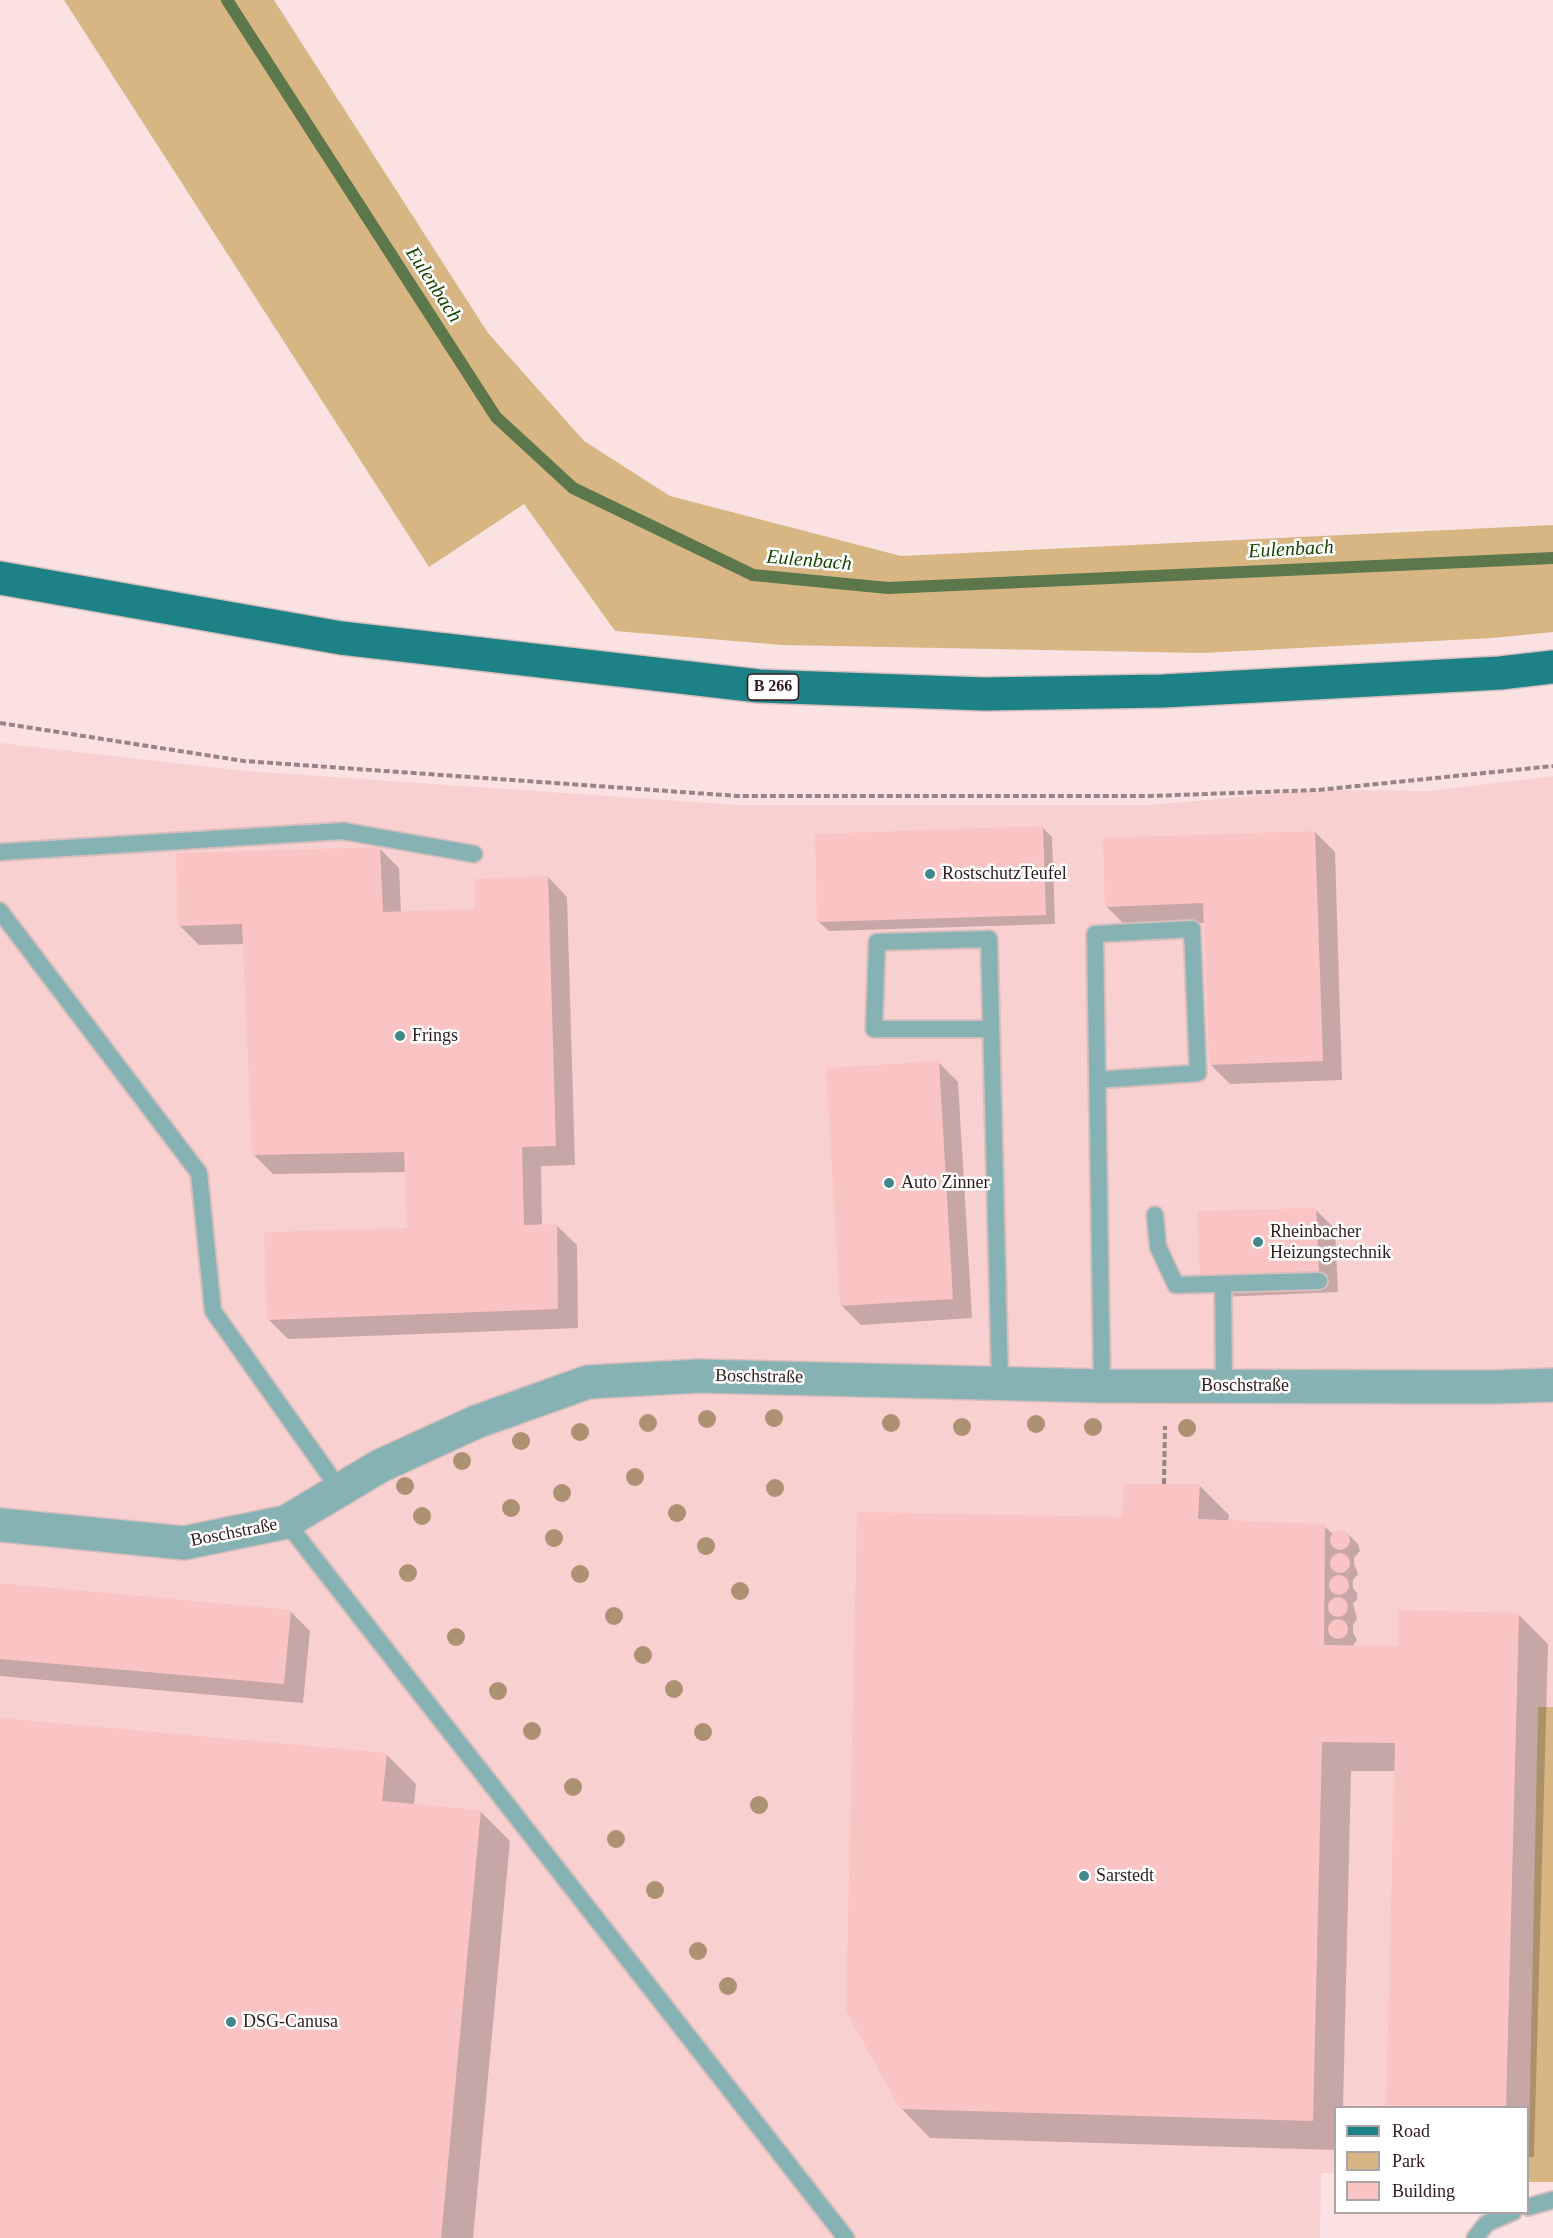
<!DOCTYPE html>
<html>
<head>
<meta charset="utf-8">
<style>
  body { margin:0 }
  #map { position:relative; width:1553px; height:2238px; overflow:hidden; background:#fae2e2; font-family:Georgia,serif }
  canvas { display:block }
  .legend { position:absolute; left:1334px; top:2106px; width:195px; height:108px; box-sizing:border-box; background:#fff; border:2px solid #aca4a4; margin:0; padding:8px 10px; list-style:none; font-size:18px; color:#301b1c }
  .legend li { display:flex; align-items:center; gap:12px; height:30px }
  .legend b { width:30px; border:2px solid #aca4a4 }
</style>
</head>
<body>
<div id="map">
<canvas width="1553" height="2238"></canvas>
<ul class="legend">
<li><b style="height:8px;background:#1c8285"></b>Road</li>
<li><b style="height:16px;background:#d7b683"></b>Park</li>
<li><b style="height:16px;background:#fac4c4"></b>Building</li>
</ul>
</div>
<script>
const context = document.querySelector('canvas').getContext('2d');
context.lineJoin = 'round';
function paint(path, color) { context.fillStyle = color; context.fill(path, 'evenodd'); }
function stroke(path, color, width, dash) { context.strokeStyle = color; context.lineWidth = width; context.lineCap = dash ? 'butt' : 'round'; context.setLineDash(dash || []); context.stroke(path); }
function label(font, color, halo, rows, align = 'center') {
  context.font = font + ' Georgia,serif'; context.lineWidth = 5; context.setLineDash([]); context.textBaseline = 'middle'; context.strokeStyle = halo; context.fillStyle = color; for (const [text, x, y, turn = 0] of rows) {
    context.save(); context.translate(x, y); context.rotate((+turn || 0) * Math.PI / 180); context.textAlign = isNaN(turn) ? turn : align; if (halo) context.strokeText(text, 0, 0); context.fillText(text, 0, 0); context.restore();
  }
}
paint(new Path2D(`
  M0,743l245,28 494,34h411l168,-15 112,1 123,-15v931l-15,1 -7,395 -3,16v-11h-192l-1,65h-14l-1,65h-1320z`), '#f9d0d0');
paint(new Path2D(`
  M64,0h210l214,333 96,108 86,55 231,60 652,-31v107l-61,6 -290,15 -420,-8 -167,-14 -91,-127 -95,63z
  M1538,1707h15v475h-25z`), '#d7b683');
paint(new Path2D(`
  M1043,828l9,9 3,87 -226,7 -10,-9z
  M1315,832l20,20 7,228 -112,4 -20,-20 -5,-141 -79,3 -20,-20z
  M379,848l20,20 2,45 75,-3 72,-33 19,20 8,268 -34,1 1,60h15l20,19 1,83 -290,11 -20,-20 140,-90 -2,-57 -133,2 -20,-20 -8,-210 -46,1 -20,-20z
  M938,1062l20,20 14,236 -111,7 -20,-20z
  M1315,1209l20,20 3,63 -116,5z
  M1200,1486l29,29 -1,7 96,4 10,9 7,-4 7,3 10,10 2,7 -6,7v6l4,10 -5,6v8l4,5v7l-4,3 4,16 -4,6v7l4,8 -5,7 47,1 119,-34 30,30 -14,513h-6v-49h-141l9,-337h-45l-8,337h-7v42l-406,-12 -29,-30 223,-589z
  M0,1585l290,26 20,20 -7,72 -303,-27z
  M0,1720l387,35 29,29 -2,21 67,7 29,29 -37,397h-473z`), '#0003');
stroke(new Path2D(`
  M227,0l269,417 77,71 180,87 135,13 665,-30`), '#5c774b', 12);
paint(new Path2D(`
  M1043,826l3,89 -229,7 -2,-88z
  M1315,831l8,230 -114,4 -6,-162 -98,4 -2,-69z
  M380,847l3,65 92,-3v-30l73,-3 8,270 -34,1 2,78 33,-1 1,85 -291,11 -3,-88 143,-4 -3,-76 -152,3 -10,-231 -64,2 -2,-73z
  M939,1061l14,238 -113,7 -14,-238z
  M1316,1208l3,65 -119,5 -3,-67z
  M1123,1484h77l-2,35 127,5 -1,121 74,1 1,-36 120,3 -13,495h-120l9,-365 -73,-1 -9,379 -413,-12 -54,-98 11,-499 265,5z
  M1330 1540a10 10 0 1 1 20 0a10 10 0 1 1-20 0Z
  M1330 1563a10 10 0 1 1 20 0a10 10 0 1 1-20 0Z
  M1329 1585a10 10 0 1 1 20 0a10 10 0 1 1-20 0Z
  M0,1583l291,27 -7,74 -284,-25z
  M1328 1607a10 10 0 1 1 20 0a10 10 0 1 1-20 0Z
  M1328 1629a10 10 0 1 1 20 0a10 10 0 1 1-20 0Z
  M0,1718l387,35 -5,48 99,9 -40,428h-441z`), '#fac4c4');
const service = new Path2D(`
  M0,852l343,-21 131,23
  M0,911l199,262 14,138 127,179
  M991,1029h-117l3,-87 112,-3 11,444
  M1097,1080l101,-7 -6,-144 -97,5 7,452
  M1155,1215l3,32 18,38 143,-4
  M1223,1284l1,102
  M286,1522l560,716
  M1528,2207l25,-7
  M1475,2238l12,-15 26,-11`);
const minor = new Path2D(`
  M0,1525l184,18 102,-21 94,-56 96,-44 112,-40 111,-6 403,10 390,1 61,-2`);
const primary = new Path2D(`
  M0,578l341,60 418,48 225,8 179,-3 337,-18 53,-6`);
stroke(service, '#d6bebe', 20);
stroke(minor, '#d6bebe', 36);
stroke(primary, '#d6bebe', 36);
stroke(new Path2D(`
  M0,723l244,38 494,35h411l169,-6 235,-24
  M1164,1484l1,-58`), '#9a8384', 4, [6, 3]);
stroke(service, '#87b2b3', 16);
stroke(minor, '#87b2b3', 33);
stroke(primary, '#1c8285', 33);
context.fillStyle = '#ac9173';
for (const [x, y] of [
  [774,1418],
  [707,1419],
  [648,1423],
  [891,1423],
  [1036,1424],
  [962,1427],
  [1093,1427],
  [1187,1428],
  [580,1432],
  [521,1441],
  [462,1461],
  [635,1477],
  [405,1486],
  [775,1488],
  [562,1493],
  [511,1508],
  [677,1513],
  [422,1516],
  [554,1538],
  [706,1546],
  [408,1573],
  [580,1574],
  [740,1591],
  [614,1616],
  [456,1637],
  [643,1655],
  [674,1689],
  [498,1691],
  [532,1731],
  [703,1732],
  [573,1787],
  [759,1805],
  [616,1839],
  [655,1890],
  [698,1951],
  [728,1986]
]) { context.beginPath(); context.arc(x, y, 9, 0, 2 * Math.PI); context.fill(); }
for (const [x, y, r, color] of [
  [930,874,6,"#40888a"],
  [400,1036,6,"#40888a"],
  [889,1183,6,"#40888a"],
  [1258,1242,6,"#40888a"],
  [1084,1876,6,"#40888a"],
  [231,2022,6,"#40888a"]
]) { const dot = new Path2D(); dot.arc(x, y, r, 0, 2 * Math.PI); context.fillStyle = color; context.fill(dot); stroke(dot, '#fff', 2); }
for (const [x, y, w] of [
  [773,687,51]
]) { const box = new Path2D(); box.roundRect(x - w / 2, y - 13, w, 26, 4.5); context.fillStyle = '#fff'; context.fill(box); stroke(box, '#301b1c', 1.5); }
label('bold 16px', '#301b1c', null, [
  ["B 266",773,687]
]);
label('18px', '#301b1c', '#fff', [
  ["RostschutzTeufel",942,874],
  ["Frings",412,1036],
  ["Auto Zinner",901,1183],
  ["Rheinbacher",1270,1232],
  ["Heizungstechnik",1270,1253],
  ["Sarstedt",1096,1876],
  ["DSG-Canusa",243,2022]
], 'left');
label('18px', '#301b1c', '#fff', [
  ["Boschstraße",759,1377,1],
  ["Boschstraße",1245,1386],
  ["Boschstraße",234,1533,-11]
]);
label('italic 20px', '#174400', '#fff', [
  ["Eulenbach",433,285,57],
  ["Eulenbach",1291,550,-3],
  ["Eulenbach",809,561,5]
]);
</script>
</body>
</html>
